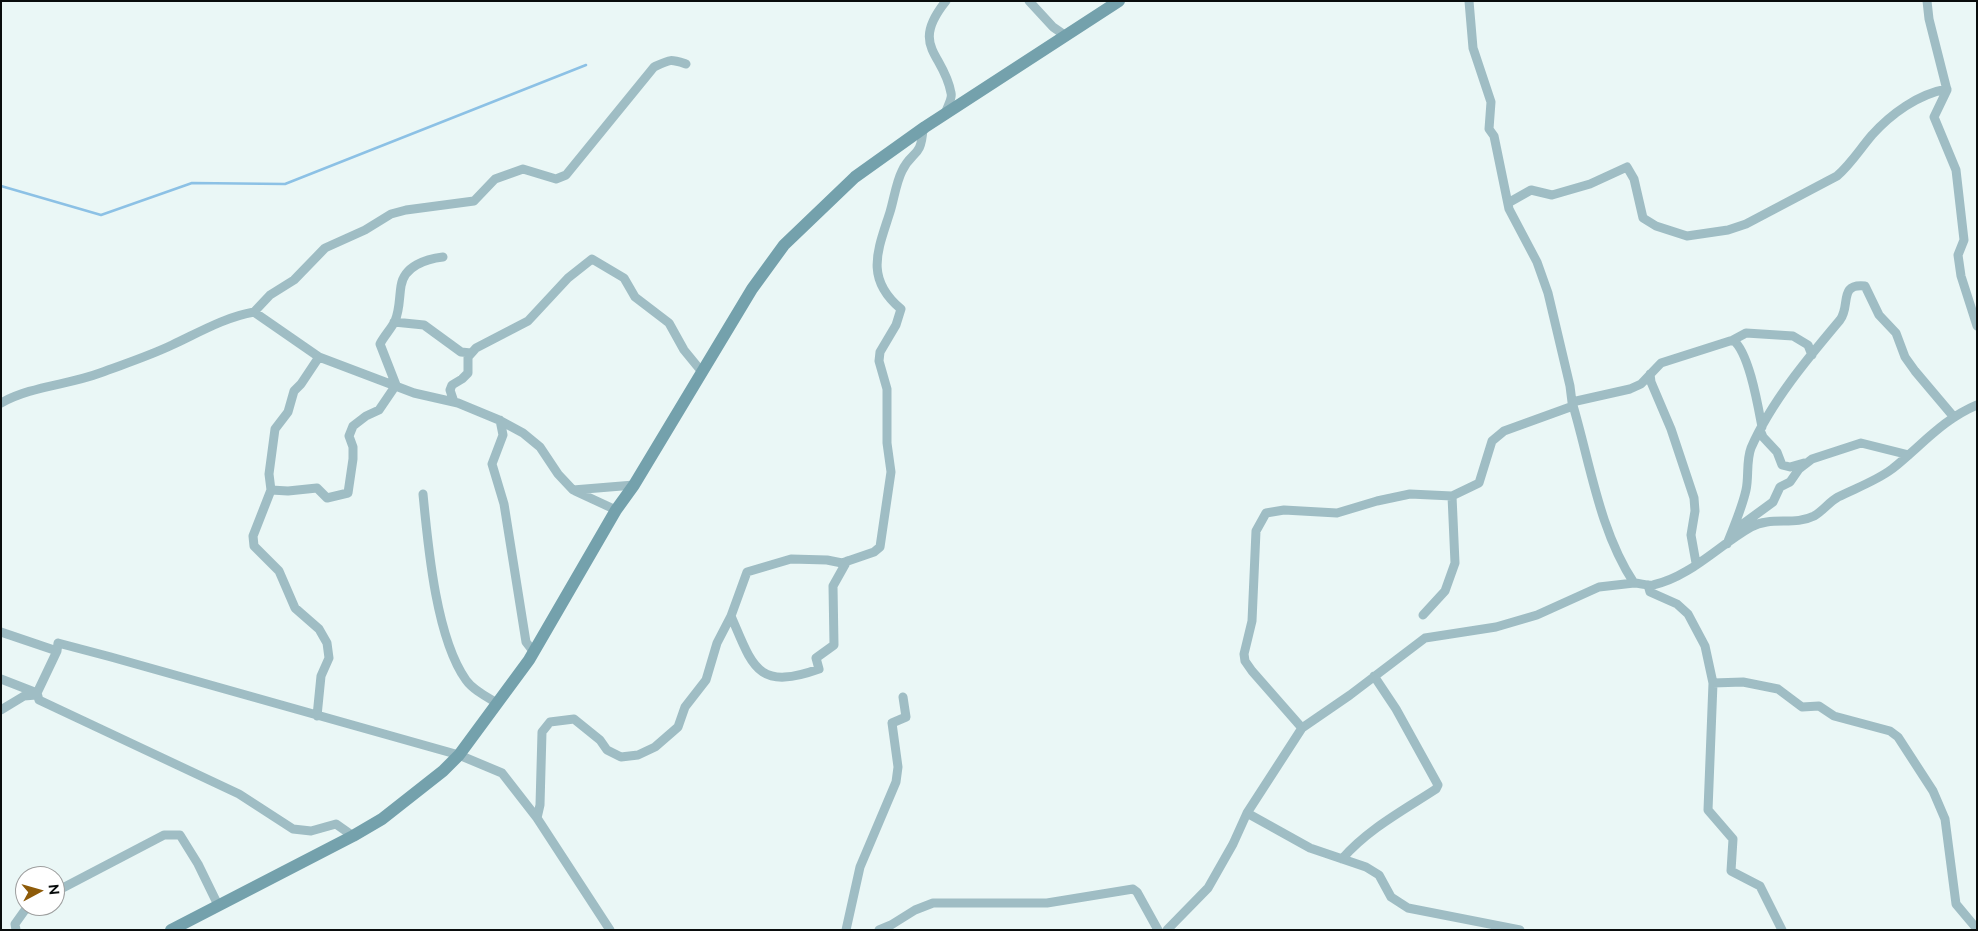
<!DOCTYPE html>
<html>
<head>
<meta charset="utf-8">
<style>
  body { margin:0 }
  #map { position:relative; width:1978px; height:931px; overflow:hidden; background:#eaf7f6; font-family:Raleway,sans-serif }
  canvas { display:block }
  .frame { position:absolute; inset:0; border:2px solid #090d0d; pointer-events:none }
  .north { position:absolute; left:15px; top:866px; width:50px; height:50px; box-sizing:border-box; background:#fff; border:1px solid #9d9e9e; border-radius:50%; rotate:84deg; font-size:14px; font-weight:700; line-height:20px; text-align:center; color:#090d0d }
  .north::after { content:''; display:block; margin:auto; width:18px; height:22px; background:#8e5b09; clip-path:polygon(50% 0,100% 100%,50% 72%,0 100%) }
</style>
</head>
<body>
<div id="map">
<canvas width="1978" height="931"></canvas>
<div class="frame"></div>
<div class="north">N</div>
</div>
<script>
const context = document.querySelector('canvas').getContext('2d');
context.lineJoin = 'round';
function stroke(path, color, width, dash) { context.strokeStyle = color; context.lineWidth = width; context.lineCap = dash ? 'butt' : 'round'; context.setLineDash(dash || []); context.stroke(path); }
stroke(new Path2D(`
  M1,186l100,29 91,-32 93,1 301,-119`), '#8cc1e5', 2.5);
stroke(new Path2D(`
  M1029,1l24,26 13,9
  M1469,1l4,47 18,54 -2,27 5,7 15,73 28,53 11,31 22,93 2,16c18,60 27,128 62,181 6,0 13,3 19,2 37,-8 66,-40 98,-58 20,-11 43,-1 63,-11 9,-5 15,-14 24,-19 18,-9 38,-16 54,-28 29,-23 51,-50 85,-64
  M1927,1l2,18 18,71 -13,27 22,53 8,70 -6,15 3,21 16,50
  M945,115c1,-7 8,-16 6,-22 -7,-40 -42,-46 -5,-92
  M1508,203l23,-13 21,5 38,-11 37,-17 7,12 9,39 13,8 31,10 41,-6 18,-6 91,-48c14,-12 23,-27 35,-41 19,-21 46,-41 75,-46
  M254,312l16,-17 24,-15 31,-32 40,-18 26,-16 15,-4 68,-9 21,-22 28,-10 33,10 10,-4 88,-108c17,-8 16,-8 32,-3
  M394,322l30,3 37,27 10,1
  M1733,340c16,12 25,66 29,87
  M1650,374l1,8 20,47 23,69 1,13 -4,24 5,28
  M454,402l-4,-12 2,-5 10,-6 6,-6v-16l8,-9 52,-27 40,-43 24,-19 32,19 11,19 34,26 15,27 18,22
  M1572,402l58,-13 11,-5 20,-21 72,-23 13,-7 47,3 15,9 4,10
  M1,403c30,-17 67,-18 99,-30 24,-9 49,-17 72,-28 26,-12 53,-28 82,-33l65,45 95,36 44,10 41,17 24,13 17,14 18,27 15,16 61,-5
  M500,420l3,15 -11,29 12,40 22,138 7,9
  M1760,430l3,7 14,15 5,13 8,2 14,-4
  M271,490l17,1 29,-3 10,10 21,-5 5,-34v-12l-4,-11 4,-10 13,-10 13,-6 17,-25 -16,-41c4,-8 11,-15 15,-23 5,-12 4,-23 6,-35 3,-20 25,-27 42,-29
  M575,491l41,19
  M423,494c5,52 13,144 43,186 7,10 21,17 31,23
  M1732,532l41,-30 7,-15 10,-5 9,-13 13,-10 49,-16 48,12
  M1727,544c7,-18 15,-36 19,-54 3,-13 0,-29 5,-42 20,-46 57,-90 89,-128 11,-14 -2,-37 25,-34l14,29 17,18 9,24 10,14 38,45
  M1648,585l2,7 27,12 11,10 17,32 8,37 -5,127 25,29 -2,32 29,15 22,44
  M1423,615l22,-24 10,-28 -3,-67 27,-13 13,-42 12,-10 69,-25
  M731,616c22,51 26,75 88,53l-3,-11 18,-13 -1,-59 14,-25
  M1,632l56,19 1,-8 53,14 348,98 43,18 35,45 73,112
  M57,651l-20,42 2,7 200,94 54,35 18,2 25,-7 17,12
  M1,679l36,14
  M1713,683l30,-1 35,7 24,18 17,-1 15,10 56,15 8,6 35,54 12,28 11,85 21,25
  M1,710l23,-14 12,-1
  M317,716l4,-40 8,-18 -2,-15 -8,-14 -24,-21 -16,-37 -25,-25 -1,-10 18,-46 -2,-16 6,-45 13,-17 6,-21 7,-7 18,-27
  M1302,728l-50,-57 -7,-10 -1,-7 8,-33 4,-90 10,-18 18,-3 53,3 40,-12 33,-7 42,2
  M1247,813l63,35 56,19 13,8 12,22 17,11 112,22
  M537,818l3,-13 2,-73 8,-10 24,-3 26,21 7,10 14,7 17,-2 17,-8 23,-20 7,-20 21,-27 11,-37 14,-27 16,-44 44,-13 36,1 15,3 32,-11 6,-5 11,-75 -4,-29v-54l-8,-28 1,-9 16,-27 5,-16c-37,-31 -23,-59 -11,-97 4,-13 6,-29 12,-41 10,-21 19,-12 21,-42
  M1342,859c26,-30 62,-49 94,-70l2,-4 -42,-76 -22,-33
  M55,892l109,-57h16l18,29 20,41
  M16,930l-1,-6 10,-14 7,-4
  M846,930l14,-63 36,-85 2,-15 -6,-44 14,-6 -3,-20
  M879,930l12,-5 24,-15 18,-7h114l86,-14 4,3 21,38
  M1167,930l41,-42 25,-44 14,-31 55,-85 48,-33 75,-57 71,-11 41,-12 62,-28 35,-4`), '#9fbdc4', 9);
stroke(new Path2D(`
  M171,930l182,-94 29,-17 61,-48 16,-16 70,-95 87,-150 18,-25 118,-196 32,-44 71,-68 70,-50 194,-126`), '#74a1ac', 12);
</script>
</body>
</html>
